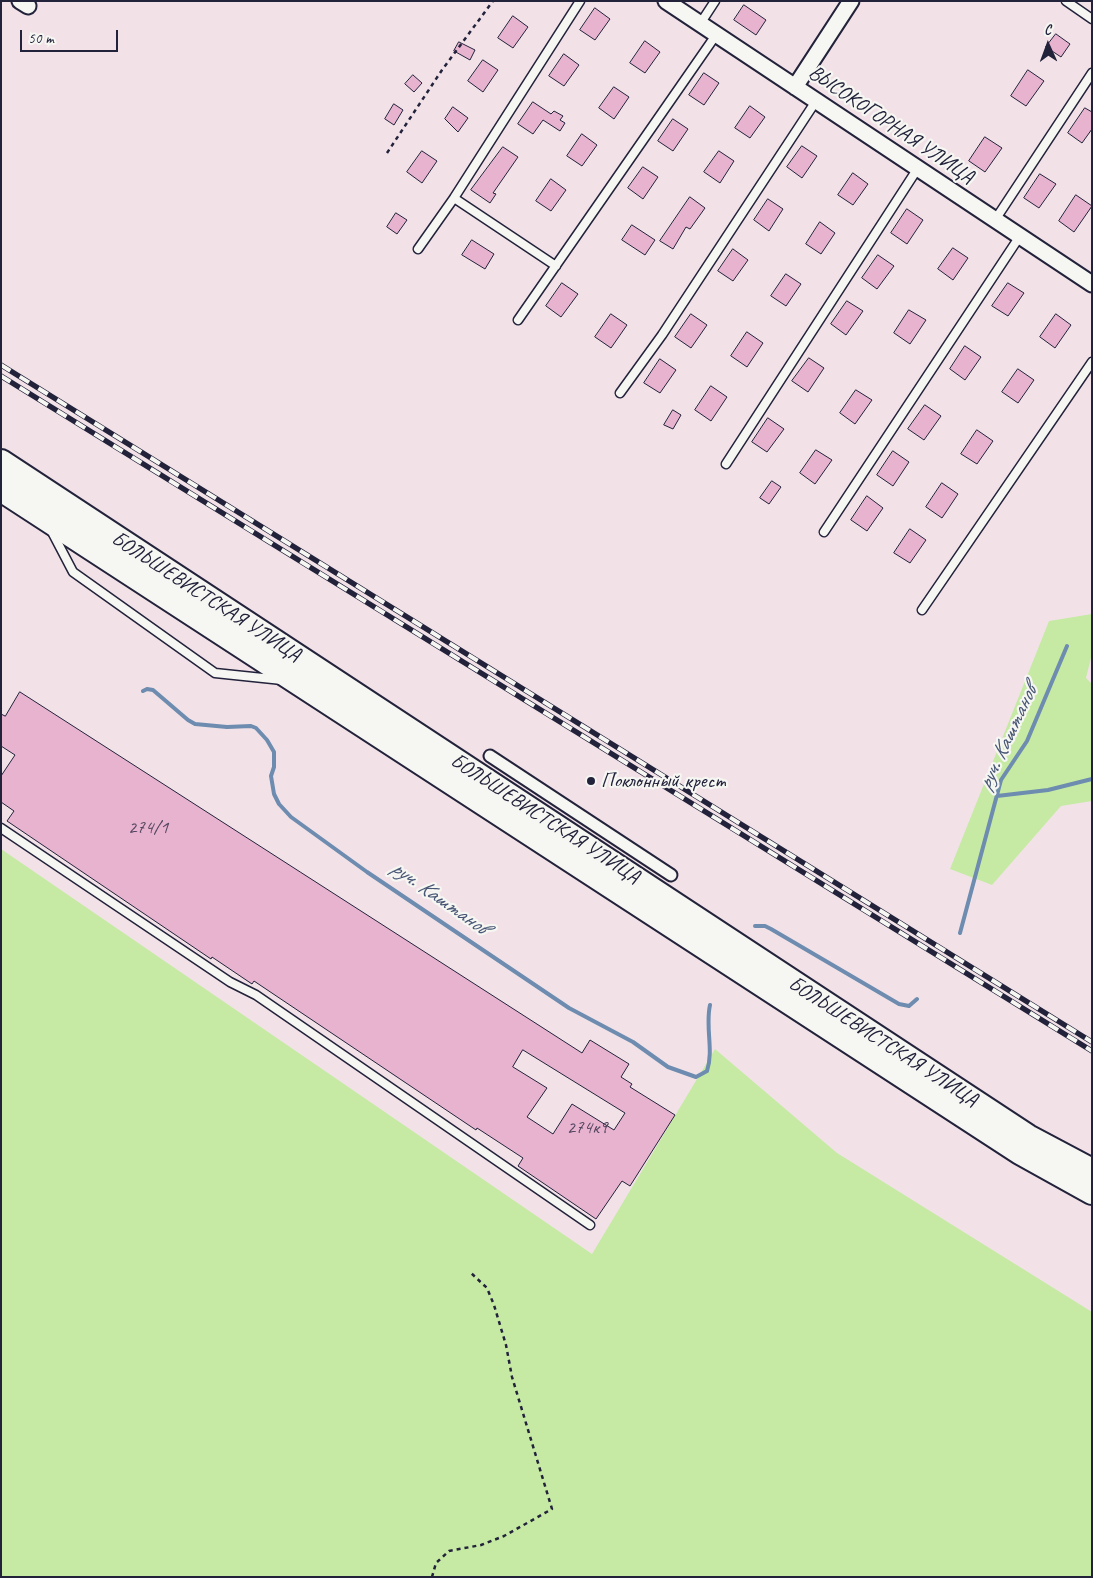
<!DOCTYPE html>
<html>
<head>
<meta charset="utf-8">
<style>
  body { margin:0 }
  #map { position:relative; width:1093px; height:1578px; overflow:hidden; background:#f2e2e8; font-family:Caveat,sans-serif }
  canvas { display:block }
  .frame { position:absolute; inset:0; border:2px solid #22223b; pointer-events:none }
  .north { position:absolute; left:1023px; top:20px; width:50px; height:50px; -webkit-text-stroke:4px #f6f6f2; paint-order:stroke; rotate:358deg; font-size:14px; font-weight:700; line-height:20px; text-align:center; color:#22223b }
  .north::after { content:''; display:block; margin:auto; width:18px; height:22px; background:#22223b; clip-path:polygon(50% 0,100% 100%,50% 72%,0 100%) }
  .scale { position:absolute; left:20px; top:30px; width:98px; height:22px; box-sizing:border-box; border:2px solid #22223b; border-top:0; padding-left:6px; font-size:15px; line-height:18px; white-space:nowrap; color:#22223b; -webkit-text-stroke:4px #f6f6f2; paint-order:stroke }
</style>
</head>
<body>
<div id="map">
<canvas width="1093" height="1578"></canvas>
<div class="frame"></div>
<div class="north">С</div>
<div class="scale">50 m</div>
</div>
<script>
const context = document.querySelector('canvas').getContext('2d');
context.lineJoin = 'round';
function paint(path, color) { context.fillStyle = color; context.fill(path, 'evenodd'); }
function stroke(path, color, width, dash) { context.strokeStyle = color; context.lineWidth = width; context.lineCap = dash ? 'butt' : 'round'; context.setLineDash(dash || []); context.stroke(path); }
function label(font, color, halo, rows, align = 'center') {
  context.font = font + ' Caveat,sans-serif'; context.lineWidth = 4.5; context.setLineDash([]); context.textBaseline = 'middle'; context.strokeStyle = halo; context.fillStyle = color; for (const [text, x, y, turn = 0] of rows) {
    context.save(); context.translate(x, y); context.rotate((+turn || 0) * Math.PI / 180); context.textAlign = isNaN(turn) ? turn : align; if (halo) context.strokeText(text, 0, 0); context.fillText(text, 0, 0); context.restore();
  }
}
paint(new Path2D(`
  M1092,614v40l-6,24 6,6v117l-31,5 -69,79 -42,-16 99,-248z
  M1,849l591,405 123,-205 122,104 255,159v265h-1090z`), '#c6eaa4');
stroke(new Path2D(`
  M143,691l4,-2 6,1 35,30 7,4 32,3 24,-1 5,2 11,12 7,12v15l-3,9 3,18 5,10 12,13 76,55 202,136 64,34 35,25 28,10 11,-6c7,-21 -2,-44 3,-66
  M997,796l51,-6 44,-11
  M755,926h10l6,3 128,75 10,2 8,-7
  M960,933l41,-153 26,-39 40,-95`), '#6d8caf', 4);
const building = new Path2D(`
  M744,5l22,15 -10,15 -22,-15z
  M595,8l15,11 -15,21 -15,-10z
  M513,16l15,11 -15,21 -15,-10z
  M1056,34l14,10 -9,13 -15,-10z
  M645,41l15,11 -15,21 -15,-10z
  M459,42l16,8 -5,10 -16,-9z
  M564,54l15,11 -15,21 -15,-10z
  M483,60l15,10 -15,22 -15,-11z
  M1028,70l16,11 -18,25 -15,-10z
  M704,73l15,10 -15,22 -15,-10z
  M413,75l9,8 -8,9 -9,-8z
  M614,87l15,10 -15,22 -15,-11z
  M533,102l18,12 3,-3 9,5 -3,4 5,3 -5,8 -17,-11 -10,14 -15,-10z
  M394,104l9,6 -9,15 -9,-6z
  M750,106l15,11 -15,21 -15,-10z
  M453,107l15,11 -10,14 -13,-13z
  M1085,108l7,4v17l-10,14 -14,-10z
  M673,119l15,10 -15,22 -15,-10z
  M582,134l15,11 -15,21 -15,-10z
  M985,137l17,11 -17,24 -16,-11z
  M802,146l15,10 -15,22 -15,-11z
  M503,147l15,10 -25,36 3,1 -6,9 -19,-13z
  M422,151l15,10 -15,22 -15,-11z
  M719,151l15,10 -14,22 -16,-11z
  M643,167l15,10 -15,22 -15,-11z
  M853,173l15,11 -15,21 -15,-10z
  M1040,174l16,10 -17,24 -15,-10z
  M551,179l15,11 -15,21 -15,-10z
  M1076,195l16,11 -18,26 -15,-11z
  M690,197l15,11 -15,21 -4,-2 -13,22 -13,-8z
  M768,199l15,10 -14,22 -15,-11z
  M907,209l16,11 -16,24 -16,-11z
  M396,213l11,7 -10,14 -10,-7z
  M820,222l15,11 -14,21 -15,-10z
  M632,225l23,15 -10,15 -23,-15z
  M472,240l22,14 -9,15 -23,-14z
  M953,248l15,10 -15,22 -15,-11z
  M733,249l15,11 -15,21 -15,-10z
  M878,255l16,11 -17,23 -15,-11z
  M786,274l15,10 -15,22 -15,-10z
  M562,283l16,11 -17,23 -15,-11z
  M1008,283l16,10 -16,23 -16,-10z
  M847,301l16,10 -17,24 -15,-11z
  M909,310l17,10 -16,24 -16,-11z
  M611,314l16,11 -16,23 -16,-11z
  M691,314l16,11 -16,23 -16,-11z
  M1056,314l15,11 -16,23 -15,-11z
  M747,332l16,11 -16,24 -16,-11z
  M965,346l16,11 -16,23 -15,-11z
  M809,358l15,10 -16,24 -16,-11z
  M660,359l16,11 -16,23 -16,-10z
  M1018,369l16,11 -16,23 -16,-11z
  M711,386l16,11 -16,24 -16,-11z
  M856,390l16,10 -17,24 -15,-11z
  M925,405l16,11 -17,24 -16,-11z
  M673,410l8,5 -8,14 -9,-4z
  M768,418l16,11 -17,23 -15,-10z
  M977,430l16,11 -16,23 -16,-10z
  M816,450l16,10 -17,24 -15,-11z
  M893,451l16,11 -16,24 -16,-11z
  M772,481l9,6 -12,17 -9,-6z
  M942,483l16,11 -16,24 -16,-11z
  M867,496l16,12 -16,23 -16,-11z
  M910,529l16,11 -16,23 -16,-10z
  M20,692l562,361 8,-13 39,24 -8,13 11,7 -2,3 45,28 -45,71 -8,-5 -26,38 -78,-53 5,-8 -46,-30 -1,2 -222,-149 -2,3 -40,-27 -1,2 -204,-138 7,-10 -13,-9v-26l14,-21 -14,-9v-32l4,2zM523,1050l102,63 -11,17 -42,-26 -19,30 -26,-17 20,-29 -34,-21z`);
paint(building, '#e7b3cf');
stroke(building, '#22223b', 1);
const service = new Path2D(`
  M1066,1l26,18
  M700,24l15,-23
  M454,198l102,68
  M995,220l97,-147
  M418,249l36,-51 126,-197
  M518,320l198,-285
  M620,393l42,-58 154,-234
  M726,464l192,-296
  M51,530l22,42 142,101 67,7
  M824,532l196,-296
  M922,610l170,-248
  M1,828l229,154 26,13 334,230`);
const pedestrian = new Path2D(`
  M490,756l181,119`);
const minor = new Path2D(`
  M20,1l8,5
  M666,1l426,283
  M795,87l56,-86`);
const trunk = new Path2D(`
  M1,462l1027,675 64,34
  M1,489l1019,663 72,40`);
stroke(service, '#22223b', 11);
stroke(pedestrian, '#22223b', 15);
stroke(minor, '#22223b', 19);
stroke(trunk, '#22223b', 28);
stroke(new Path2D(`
  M387,153l55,-83 51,-69
  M432,1577l4,-14 13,-12 32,-6 23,-9 48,-27 -40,-132 -6,-32 -12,-40 -7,-17 -17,-16`), '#22223b', 2.5, [4, 4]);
stroke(service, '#f6f6f2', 8);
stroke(pedestrian, '#f6f6f2', 11);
stroke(minor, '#f6f6f2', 15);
stroke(trunk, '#f6f6f2', 24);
const rail = new Path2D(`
  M1,365l1091,677
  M1,376l1091,675`);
stroke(rail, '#22223b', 5.5);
stroke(rail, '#f6f6f2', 4, [11]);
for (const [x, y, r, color] of [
  [591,781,5,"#22223b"]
]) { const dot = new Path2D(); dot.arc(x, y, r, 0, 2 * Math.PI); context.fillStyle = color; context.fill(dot); stroke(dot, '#f6f6f2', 2); }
label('19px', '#534660', null, [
  ["274/1",148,828],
  ["274к9",587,1128]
]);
label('21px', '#22223b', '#f6f6f2', [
  ["ВЫСОКОГОРНАЯ УЛИЦА",891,125,34],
  ["БОЛЬШЕВИСТСКАЯ УЛИЦА",206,597,33],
  ["БОЛЬШЕВИСТСКАЯ УЛИЦА",545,819,33],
  ["БОЛЬШЕВИСТСКАЯ УЛИЦА",883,1042,33]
]);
label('21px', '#22223b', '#f6f6f2', [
  ["Поклонный крест",601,781]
], 'left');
label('italic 22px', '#485775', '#f6f6f2', [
  ["руч. Каштанов",1008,738,-65],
  ["руч. Каштанов",439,898,35]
]);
</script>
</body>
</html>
